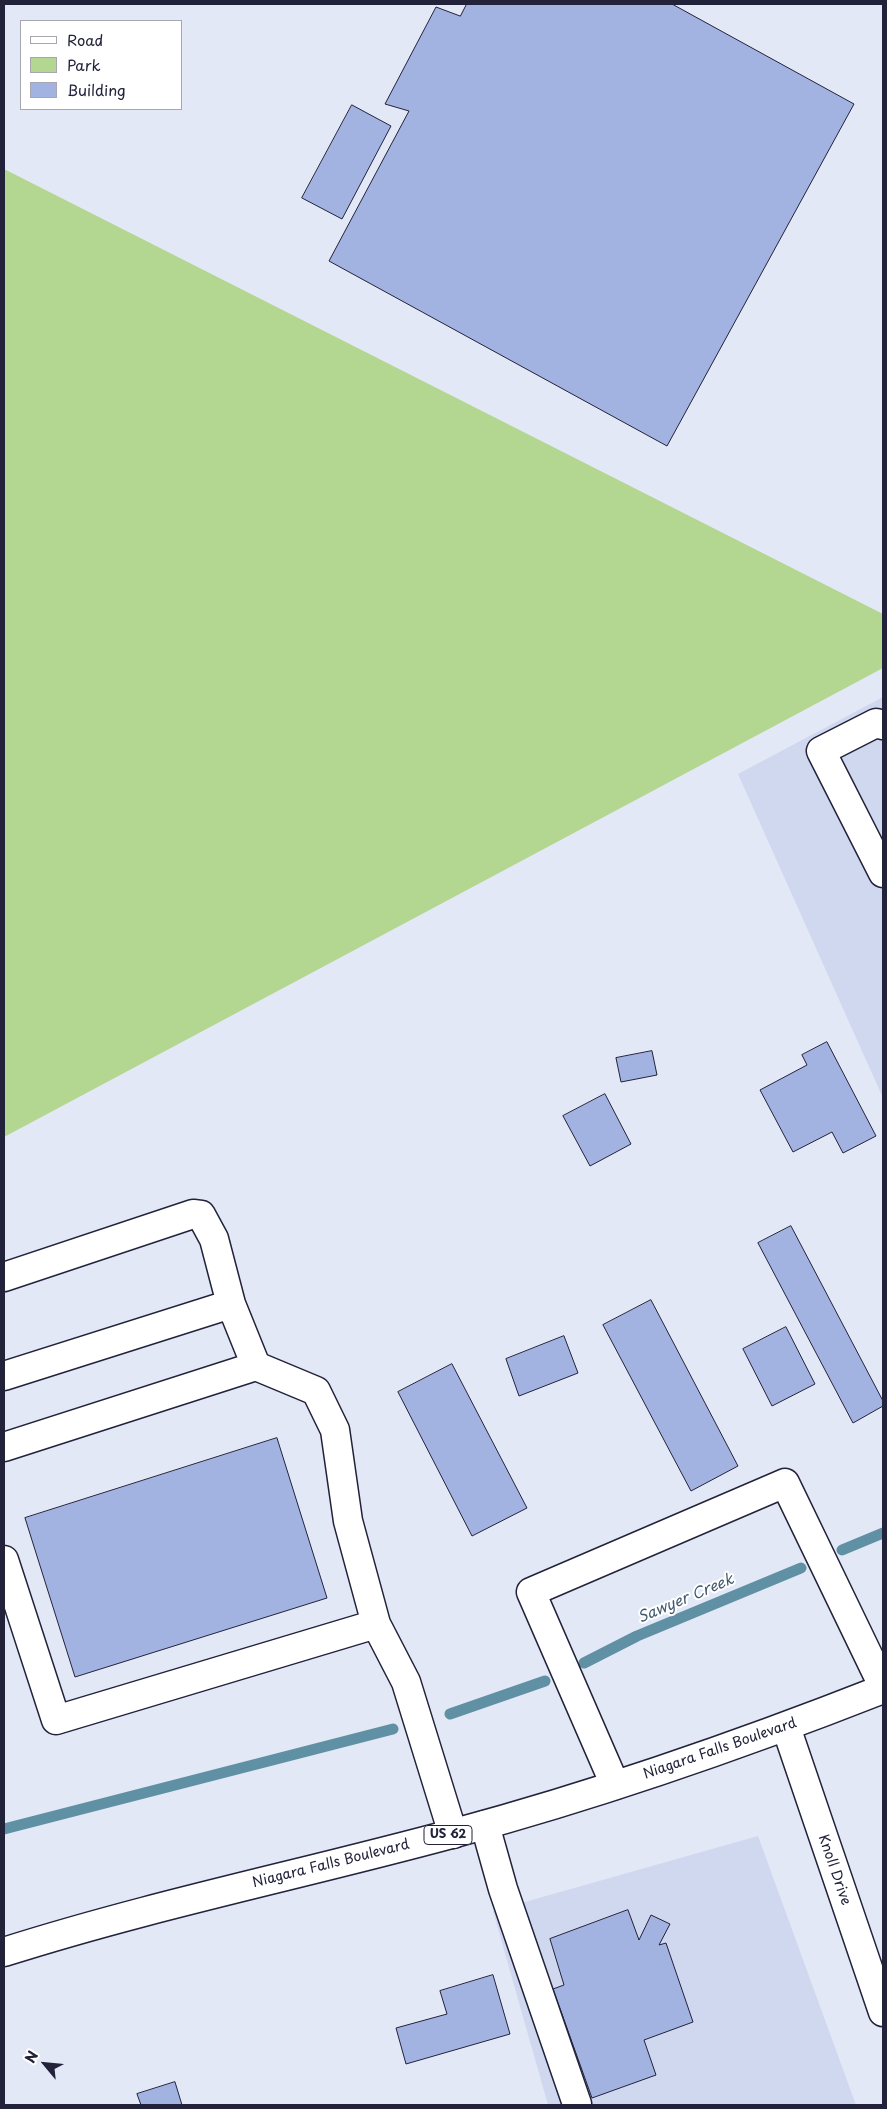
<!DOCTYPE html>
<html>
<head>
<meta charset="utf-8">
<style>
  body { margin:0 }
  #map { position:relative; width:887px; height:2109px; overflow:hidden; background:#e3e8f6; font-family:"Playpen Sans",sans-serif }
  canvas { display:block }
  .frame { position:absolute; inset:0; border:5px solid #22223b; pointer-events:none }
  .legend { position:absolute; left:20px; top:20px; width:162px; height:90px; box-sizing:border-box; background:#fff; border:1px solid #a7a7b1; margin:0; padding:6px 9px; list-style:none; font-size:15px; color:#22223b }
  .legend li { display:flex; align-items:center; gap:10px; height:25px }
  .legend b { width:25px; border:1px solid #a7a7b1 }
  .north { position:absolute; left:20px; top:2039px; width:50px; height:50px; -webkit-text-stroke:4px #fff; paint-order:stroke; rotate:298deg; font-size:14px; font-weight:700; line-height:20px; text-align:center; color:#22223b }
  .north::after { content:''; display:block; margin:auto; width:18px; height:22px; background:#22223b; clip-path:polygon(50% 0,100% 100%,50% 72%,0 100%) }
</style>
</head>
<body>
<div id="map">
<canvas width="887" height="2109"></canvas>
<div class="frame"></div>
<ul class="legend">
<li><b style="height:6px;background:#fff"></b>Road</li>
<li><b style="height:14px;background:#b3d690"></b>Park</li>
<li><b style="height:14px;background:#a2b3e2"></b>Building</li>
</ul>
<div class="north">N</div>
</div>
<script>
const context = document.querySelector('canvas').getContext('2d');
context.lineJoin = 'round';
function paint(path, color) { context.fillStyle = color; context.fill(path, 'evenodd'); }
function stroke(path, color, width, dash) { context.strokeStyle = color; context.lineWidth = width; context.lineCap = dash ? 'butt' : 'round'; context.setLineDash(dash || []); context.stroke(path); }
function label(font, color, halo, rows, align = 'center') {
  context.font = font + ' "Playpen Sans",sans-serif'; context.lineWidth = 4; context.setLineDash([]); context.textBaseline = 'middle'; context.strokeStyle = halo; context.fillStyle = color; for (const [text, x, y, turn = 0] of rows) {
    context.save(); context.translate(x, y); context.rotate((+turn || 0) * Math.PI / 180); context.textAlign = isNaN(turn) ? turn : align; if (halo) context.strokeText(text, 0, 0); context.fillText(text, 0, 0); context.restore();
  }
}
paint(new Path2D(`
  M883,697v401l-145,-324z
  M758,1836l98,269h-308l-55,-194z`), '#d0d8f0');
paint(new Path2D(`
  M4,169l879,445v54l-879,469z`), '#b3d690');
stroke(new Path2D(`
  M842,1550l41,-17
  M584,1663l53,-27 164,-68
  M450,1714l95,-33
  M4,1829l389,-100`), '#6090a3', 11);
const building = new Path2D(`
  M467,4h205l182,100 -187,342 -338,-185 80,-150 -24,-7 51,-97 24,9z
  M352,105l39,21 -49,93 -40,-21z
  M827,1042l49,94 -33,17 -11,-21 -39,20 -33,-62 47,-25 -5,-10z
  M652,1051l5,24 -36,7 -5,-24z
  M605,1094l26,50 -41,22 -27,-50z
  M791,1226l92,175v5l-30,17 -95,-180z
  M651,1300l87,166 -47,25 -88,-166z
  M786,1327l29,57 -43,22 -29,-57z
  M564,1336l14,37 -59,23 -13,-37z
  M452,1364l75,144 -55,28 -74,-144z
  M277,1438l50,160 -252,79 -50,-159z
  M628,1910l11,30 12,-25 19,9 -11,21 7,-2 27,79 -49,18 12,35 -64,23 -39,-109 11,-4 -14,-46z
  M493,1975l17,59 -104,30 -10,-36 51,-14 -7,-23z
  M175,2082l7,23h-41l-4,-11z`);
paint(building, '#a2b3e2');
stroke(building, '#22223b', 1);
const minor = new Path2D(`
  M883,725l-7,-2 -55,28 62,122
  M4,1277l189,-63 8,1 13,24 17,65 25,62
  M4,1376l227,-72
  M4,1447l252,-81 60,25 19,39 13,91 28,103 30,58 47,152
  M4,1560l52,160 320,-96
  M786,1727l97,285
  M615,1785l-84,-193 254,-109 98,203
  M485,1825l18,64 74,215`);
const major = new Path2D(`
  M4,1952c148,-47 300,-78 451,-119 145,-39 288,-89 428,-144`);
stroke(minor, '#22223b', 31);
stroke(major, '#22223b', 31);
stroke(minor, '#fff', 28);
stroke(major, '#fff', 28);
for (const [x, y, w] of [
  [448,1835,48]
]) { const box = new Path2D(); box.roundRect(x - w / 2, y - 9.5, w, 19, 4); context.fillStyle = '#fff'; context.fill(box); stroke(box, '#22223b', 1); }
label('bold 12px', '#22223b', null, [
  ["US 62",448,1835]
]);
label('14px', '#22223b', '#fff', [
  ["Niagara Falls Boulevard",720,1749,-19],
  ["Niagara Falls Boulevard",331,1864,-14],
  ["Knoll Drive",834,1870,71]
]);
label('italic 15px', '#41596f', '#fff', [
  ["Sawyer Creek",686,1599,-23]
]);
</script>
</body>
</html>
